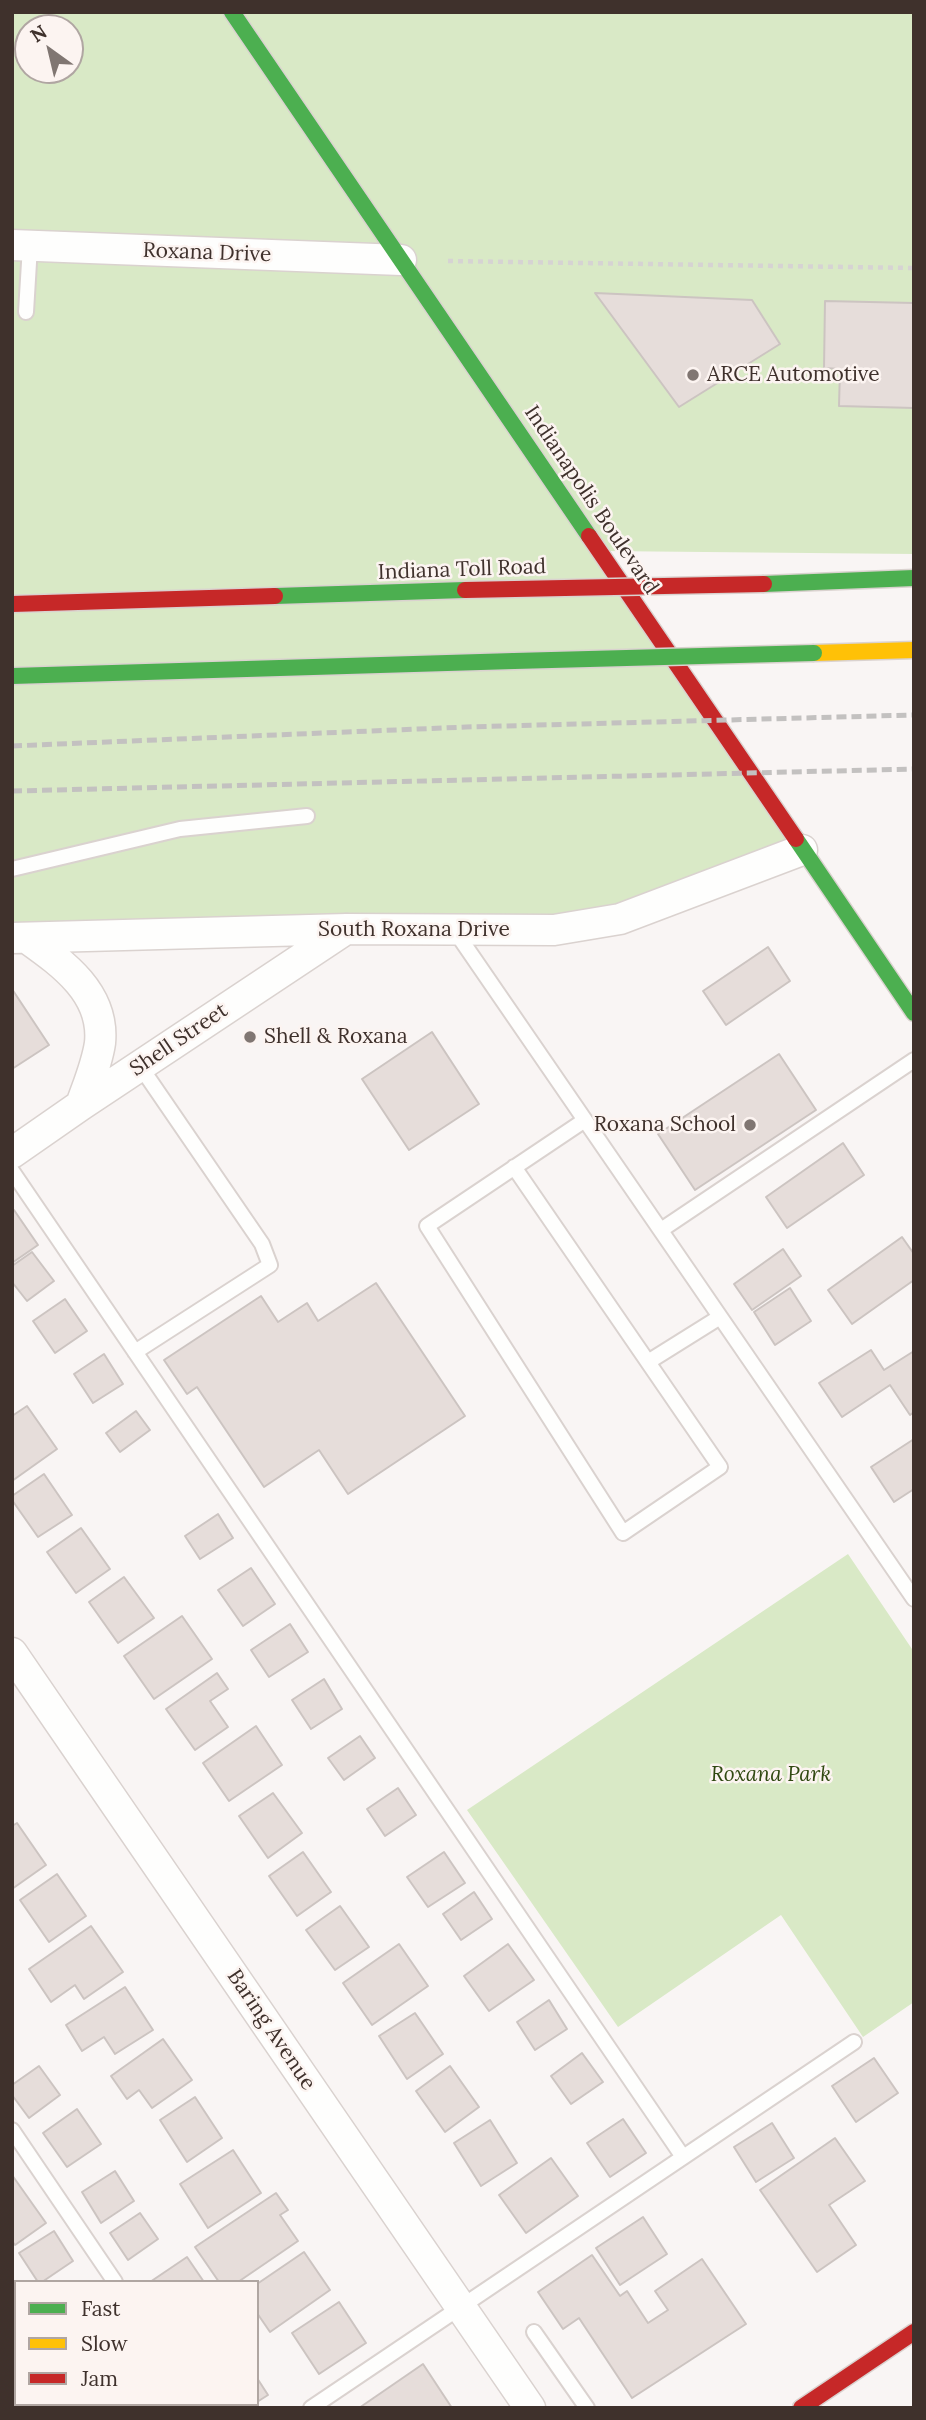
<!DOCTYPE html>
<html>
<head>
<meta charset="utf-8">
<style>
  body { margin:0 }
  #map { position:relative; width:926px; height:2420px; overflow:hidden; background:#f9f5f4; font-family:Lora,serif }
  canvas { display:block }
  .frame { position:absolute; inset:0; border:14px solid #3f312c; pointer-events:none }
  .legend { position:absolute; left:14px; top:2280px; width:245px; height:126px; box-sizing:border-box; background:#fcf4f1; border:2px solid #b0a6a2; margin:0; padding:9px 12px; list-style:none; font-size:21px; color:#3f312c }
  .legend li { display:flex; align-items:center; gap:14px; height:35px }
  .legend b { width:35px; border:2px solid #b0a6a2 }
  .north { position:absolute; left:14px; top:14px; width:70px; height:70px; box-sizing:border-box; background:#fcf4f1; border:2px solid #b0a6a2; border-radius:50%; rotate:326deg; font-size:19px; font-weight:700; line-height:28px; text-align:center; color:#3f312c }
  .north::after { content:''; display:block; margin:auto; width:24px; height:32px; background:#807672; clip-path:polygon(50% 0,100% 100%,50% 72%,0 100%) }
</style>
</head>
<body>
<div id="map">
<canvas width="926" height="2420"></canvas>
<div class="frame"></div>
<ul class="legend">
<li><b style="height:9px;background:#4caf50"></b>Fast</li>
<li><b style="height:9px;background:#ffc107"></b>Slow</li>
<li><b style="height:9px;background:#c62828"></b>Jam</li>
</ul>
<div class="north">N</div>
</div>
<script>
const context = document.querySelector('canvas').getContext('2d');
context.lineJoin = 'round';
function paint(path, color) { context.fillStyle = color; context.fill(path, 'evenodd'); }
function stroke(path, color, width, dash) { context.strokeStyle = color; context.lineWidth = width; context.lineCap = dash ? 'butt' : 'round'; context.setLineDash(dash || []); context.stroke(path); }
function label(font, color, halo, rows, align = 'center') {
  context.font = font + ' Lora,serif'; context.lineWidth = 5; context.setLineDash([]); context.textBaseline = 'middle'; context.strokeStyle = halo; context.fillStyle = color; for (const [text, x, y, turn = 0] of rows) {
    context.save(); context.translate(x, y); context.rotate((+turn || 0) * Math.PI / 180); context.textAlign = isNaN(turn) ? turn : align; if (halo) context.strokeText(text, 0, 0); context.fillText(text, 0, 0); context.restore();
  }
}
paint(new Path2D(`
  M12,12h902v542l-313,-3 201,299 -182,69 -608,19zM28,28h42v42h-42z
  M848,1554l66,98v350l-51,35 -82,-122 -163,112 -151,-217z`), '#d9e9c6');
const building = new Path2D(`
  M595,293l157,7 28,44 -101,63z
  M825,301l89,2v105l-75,-2 1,-37 -16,-1z
  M768,947l22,34 -64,44 -23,-34z
  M12,989l37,56 -37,24z
  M432,1032l47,72 -70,46 -47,-71z
  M779,1054l37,56 -121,80 -37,-56z
  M843,1143l21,32 -77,53 -21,-31z
  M14,1210l24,35 -26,18v-52z
  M902,1237l12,17v26l-62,44 -24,-34z
  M783,1249l18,27 -49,34 -18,-26z
  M32,1252l22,29 -27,20 -15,-19v-16z
  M376,1283l89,133 -117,78 -29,-44 -55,37 -67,-100 -10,7 -23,-34 97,-64 17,26 29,-19 11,18z
  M790,1288l21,33 -36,24 -21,-33z
  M65,1299l22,32 -32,22 -22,-32z
  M871,1350l13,20 30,-19v61l-4,3 -20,-30 -48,32 -23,-34z
  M104,1354l19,30 -30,19 -19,-29z
  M27,1406l30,43 -45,32v-65z
  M136,1411l14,19 -30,22 -14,-19z
  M914,1439v50l-20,13 -23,-35z
  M44,1474l28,41 -34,22 -26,-37v-4z
  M218,1514l15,24 -33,21 -15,-23z
  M81,1528l29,41 -34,24 -29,-41z
  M251,1568l24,36 -32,22 -25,-36z
  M124,1577l30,41 -36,25 -29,-41z
  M182,1616l30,43 -58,40 -30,-43z
  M290,1624l18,28 -39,25 -18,-27z
  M217,1673l11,16 -18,12 18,26 -33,23 -29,-41z
  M324,1679l18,30 -31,20 -19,-29z
  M256,1726l26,39 -53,36 -26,-38z
  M360,1736l15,22 -31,22 -16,-22z
  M398,1788l18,27 -31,21 -18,-27z
  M273,1793l29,40 -34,25 -29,-42z
  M17,1823l29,42 -34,24v-63z
  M303,1852l28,40 -34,24 -28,-40z
  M444,1852l21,31 -37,24 -21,-30z
  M57,1874l29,42 -37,26 -29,-42z
  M474,1892l18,27 -31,21 -18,-26z
  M340,1906l29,41 -34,23 -29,-40z
  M91,1926l32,46 -39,27 -9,-14 -24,17 -22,-33z
  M399,1944l29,42 -56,39 -29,-42z
  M508,1944l26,36 -45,31 -25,-35z
  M125,1987l28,43 -38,24 -11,-17 -22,14 -16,-26z
  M549,2000l18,29 -32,21 -18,-28z
  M415,2013l28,41 -36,25 -28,-43z
  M163,2039l29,41 -40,28 -13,-18 -12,9 -16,-23z
  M582,2053l21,29 -32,22 -20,-28z
  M874,2058l24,35 -42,29 -24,-36z
  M39,2066l21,29 -31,23 -17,-23v-10z
  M450,2066l29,41 -34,25 -29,-41z
  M195,2097l27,41 -35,24 -27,-42z
  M77,2109l24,35 -34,23 -24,-34z
  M623,2119l23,34 -36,24 -23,-34z
  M490,2120l27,43 -36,23 -27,-43z
  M772,2123l22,35 -38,24 -22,-35z
  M835,2138l30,43 -36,24 27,40 -39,27 -57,-82z
  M233,2150l28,43 -53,35 -28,-44z
  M551,2158l27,38 -52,37 -27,-38z
  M115,2171l19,30 -33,22 -19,-31z
  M12,2175l34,48 -31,22 -3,-4z
  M276,2193l12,17 -8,5 18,26 -60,41h-19l-24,-35z
  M140,2213l18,26 -30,21 -18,-27z
  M643,2217l24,37 -47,31 -24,-37z
  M54,2231l19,30 -31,21h-4l-19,-29z
  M304,2252l26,38 -60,42 -13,-19v-29z
  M592,2255l28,41 7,-5 21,32 20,-13 -13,-19 47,-32 44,65 -114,74 -53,-80 -16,11 -25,-37z
  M187,2257l17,25h-54z
  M339,2302l27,41 -47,31 -27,-41z
  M12,2358l4,6v35l-4,3z
  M423,2364l29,44h-93z
  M257,2378l11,17 -11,7z
  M143,2404h32l3,4h-40z
  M224,2404h30l-6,4h-22z`);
paint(building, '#e6ddda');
stroke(building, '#ccc4c1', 2);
const lane = new Path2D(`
  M26,312l4,-66
  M12,869l168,-40 127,-13
  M455,931l459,668
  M514,1167l206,300 -97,66 -196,-307 158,-106
  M12,1171l671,986
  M661,1230l253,-170
  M135,1352l135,-87 -8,-21 -122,-178
  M648,1362l72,-45
  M12,2130l103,152
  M534,2332l53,76
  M199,2404l2,4
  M311,2408l543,-366`);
const street = new Path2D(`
  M12,245l389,15
  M12,938l335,-9 207,1 66,-11 182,-69
  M27,938c35,25 78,55 73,105 -3,21 -12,42 -19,62
  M12,1153l69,-48 265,-176
  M12,1653l518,755`);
const fast = new Path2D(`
  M232,12l357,524
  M764,584l150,-6
  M275,596l190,-6
  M12,676l502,-15
  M796,839l118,174`);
const slow = new Path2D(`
  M814,653l100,-3`);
const jam = new Path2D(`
  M589,536l207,303
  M12,604l263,-8
  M801,2408l113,-76`);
stroke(lane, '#dad2cf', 18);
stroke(street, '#dad2cf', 33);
stroke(fast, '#dad2cf', 19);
stroke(slow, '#dad2cf', 19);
stroke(jam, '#dad2cf', 19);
stroke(new Path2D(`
  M448,261l466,7`), '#d6d3d3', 4.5, [5, 5]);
stroke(lane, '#fefefd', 14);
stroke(street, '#fefefd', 30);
stroke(fast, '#4caf50', 16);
stroke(slow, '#ffc107', 16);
stroke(jam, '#c62828', 16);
stroke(new Path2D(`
  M12,746l454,-19 448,-12
  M12,791l902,-22`), '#c3c1c0', 5, [10, 5]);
const fastBridge = new Path2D(`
  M514,661l300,-8`);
const jamBridge = new Path2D(`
  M465,590l299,-6`);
stroke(fastBridge, '#dad2cf', 19, []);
stroke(jamBridge, '#dad2cf', 19, []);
stroke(fastBridge, '#4caf50', 16);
stroke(jamBridge, '#c62828', 16);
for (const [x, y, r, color] of [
  [693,375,7,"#807672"],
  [250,1037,7,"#807672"],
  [750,1125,7,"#807672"]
]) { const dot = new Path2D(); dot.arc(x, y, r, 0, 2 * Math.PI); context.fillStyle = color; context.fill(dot); stroke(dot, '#fcf4f1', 2.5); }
label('21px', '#3f312c', '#fcf4f1', [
  ["Roxana Drive",207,253,2],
  ["Indianapolis Boulevard",591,500,56],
  ["Indiana Toll Road",462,570,-2],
  ["South Roxana Drive",414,930],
  ["Shell Street",179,1040,-34],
  ["Baring Avenue",271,2030,56]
]);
label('21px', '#3f312c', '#fcf4f1', [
  ["ARCE Automotive",707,375],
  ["Shell & Roxana",264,1037],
  ["Roxana School",736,1125,"right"]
], 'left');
label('italic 21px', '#304911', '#fcf4f1', [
  ["Roxana Park",771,1775]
]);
</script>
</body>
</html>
